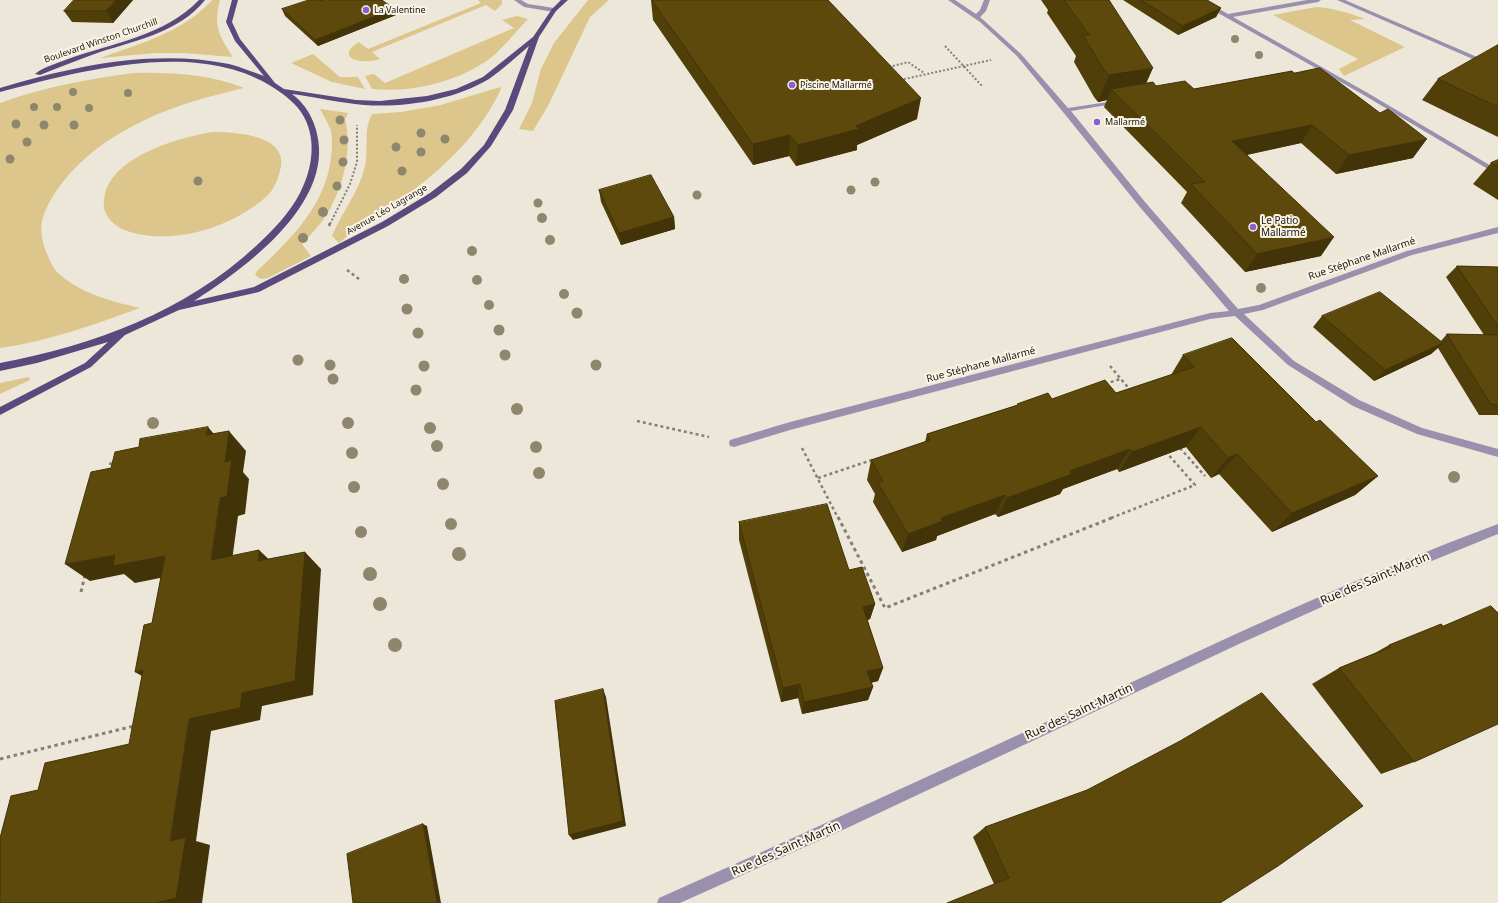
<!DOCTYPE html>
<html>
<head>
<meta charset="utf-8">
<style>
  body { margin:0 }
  canvas { display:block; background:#ece7d9 }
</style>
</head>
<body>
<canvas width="1498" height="903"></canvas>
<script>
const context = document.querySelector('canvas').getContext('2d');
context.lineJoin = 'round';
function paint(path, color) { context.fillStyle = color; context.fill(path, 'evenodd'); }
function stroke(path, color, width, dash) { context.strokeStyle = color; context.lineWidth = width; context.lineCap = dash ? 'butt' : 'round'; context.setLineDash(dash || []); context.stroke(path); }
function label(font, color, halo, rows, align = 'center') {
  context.font = font + ' "Noto Sans",sans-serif'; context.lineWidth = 4; context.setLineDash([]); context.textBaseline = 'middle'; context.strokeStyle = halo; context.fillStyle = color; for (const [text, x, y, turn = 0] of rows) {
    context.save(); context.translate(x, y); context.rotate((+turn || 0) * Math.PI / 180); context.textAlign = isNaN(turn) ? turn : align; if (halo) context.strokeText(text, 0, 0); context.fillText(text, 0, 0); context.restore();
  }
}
paint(new Path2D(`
  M212,0h8c-7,25 -1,36 13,57l-49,-4h-28l-56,5c39,-14 84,-26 112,-58z
  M478,0h24v4l-7,7 -9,-6 -114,47 8,7c-5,1 -10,3 -16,2 -17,0 -21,-10 -5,-19l9,7 113,-46z
  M588,0h21l-19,17 -41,87 -16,27 -14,-2 13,-26 9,-34 13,-26z
  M1316,7c18,1 33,6 49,12l-15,1 55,27 -61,29 -5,-7 19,-10 -85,-44z
  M517,16l11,3c-12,12 -23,27 -36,38 -33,25 -80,36 -120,32l-7,-13 9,-2 11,9 129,-55 -12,-8z
  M313,54l27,23h18l7,12 -33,-7 -41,-19z
  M134,73c37,-1 75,1 110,15 -47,11 -89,23 -130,49 -28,16 -64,52 -72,84 -2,11 1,25 6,35 2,5 5,12 9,16 22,21 53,29 83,36 -47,17 -91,33 -140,40v-245c44,-16 88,-24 134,-30z
  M500,87l1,2c-20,43 -53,75 -90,103 -8,6 -18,10 -26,15 -16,11 -31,24 -46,36l-7,-7c10,-24 27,-44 33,-70 4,-18 -2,-36 7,-52l29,-2 40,-7z
  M320,109l28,4 -3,6c8,32 -2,69 -19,97 -7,10 -16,19 -24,28l9,12 -43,22 -7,1 -6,-4 2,-4c34,-32 68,-65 74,-113 1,-10 2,-21 -1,-30 -3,-7 -7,-13 -10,-19z
  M213,132c23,0 78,3 67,39 -3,10 -6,19 -14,26 -31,27 -75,42 -115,39 -15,-2 -34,-5 -43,-19 -5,-7 -5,-15 -3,-23 9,-38 75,-57 108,-62z
  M29,377l1,3 -30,14v-11z`), '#ddc68c');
stroke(new Path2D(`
  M945,46l38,41
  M889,67l19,-5 16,11
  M900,80l91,-20
  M330,224l20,-40 7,-22v-37`), '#848077', 2, [2, 2]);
stroke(new Path2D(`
  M329,226l1,-3
  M347,270l12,9
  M1110,366l21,25
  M1105,384l15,-5
  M637,421l72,16
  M802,448l36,70
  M1180,448l25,28
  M109,471l2,-10
  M818,478l54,-18
  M1111,518l84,-33 -29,-33`), '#848077', 2.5, [3, 3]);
stroke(new Path2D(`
  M838,517l47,91 229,-91
  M81,592l4,-17
  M0,759l134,-33`), '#848077', 3, [3.5, 3.5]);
paint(new Path2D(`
  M514,0h7l7,4 26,4 3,2 -3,2 -30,-5z
  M948,0h7l21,14 4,-4 4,-10h6l-4,11 -6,6 41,37 47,54 53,-8 2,1 -4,2 -48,8 74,91 93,107 21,-4 148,-54 91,-24v6l-86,22 -149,55 -19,4 50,47 65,39 63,28 76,21v8l-81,-23 -64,-28 -65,-41 -53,-49 -25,3 -420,111 -56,17 -4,-1 -1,-3 1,-3 60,-18 420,-109 19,-2 -90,-105 -76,-94 -46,-56 -37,-34z
  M1195,0h8l25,14 79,-14h14l-3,2 -85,15 133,75 132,78v5l-136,-81z
  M1337,0h8l153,66v4z
  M1498,524v10l-145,59 -114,51 -392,184 -167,75h-23l2,-5c146,-65 292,-132 437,-199 132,-62 265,-124 402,-175z`), '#9990ae');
paint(new Path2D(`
  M199,0h6c-26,32 -67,40 -105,52 -20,7 -40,15 -60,23l-5,-1c8,-7 23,-11 33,-15 45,-16 96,-23 131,-59z
  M232,0h6l-6,22 8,17 35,44 9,6 72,11 24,1 47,-5 29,-7 27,-12 50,-40 19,-28 9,-9h7l-12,11 -17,26 -26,73 -22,36 -24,27 -31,24 -48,29 -129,66 -80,18 -54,25 -34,32 -91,48v-8l85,-44 23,-21 -71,21 -37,8v-8c94,-18 185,-51 256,-117 17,-16 33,-32 44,-53 12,-23 17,-52 4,-76 -7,-13 -18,-21 -30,-29 -76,-50 -193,-17 -274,4v-4c74,-22 152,-39 229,-24 12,3 23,8 35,12l-29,-35 -9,-19zM529,46l-24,64 -21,35 -23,24 -31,24 -48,29 -128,65 -60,14c50,-32 140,-97 123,-167 -3,-15 -12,-31 -25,-40 24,3 48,9 72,11 41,3 90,-5 125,-26 14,-10 27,-22 40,-33z`), '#5a497c');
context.fillStyle = '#8f866e';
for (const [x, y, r] of [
  [1235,39,4],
  [1259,55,4],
  [73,92,4],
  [128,93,4],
  [34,107,4],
  [57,107,4],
  [89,108,4],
  [340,120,4.5],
  [16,124,4.5],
  [44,125,4.5],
  [74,125,4.5],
  [421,133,4.5],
  [445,139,4.5],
  [344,140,4.5],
  [27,142,4.5],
  [396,147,4.5],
  [421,152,4.5],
  [10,159,4.5],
  [343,162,4.5],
  [402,171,4.5],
  [198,181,4.5],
  [875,182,4.5],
  [337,186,4.5],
  [851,190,4.5],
  [697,195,4.5],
  [538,203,4.5],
  [323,212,5],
  [542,218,5],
  [303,238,5],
  [550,240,5],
  [472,251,5],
  [404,279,5],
  [477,280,5],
  [1261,288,5],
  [564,294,5],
  [489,305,5],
  [407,309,5.5],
  [577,313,5.5],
  [499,330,5.5],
  [418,333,5.5],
  [505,355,5.5],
  [298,360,5.5],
  [330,365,5.5],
  [596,365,5.5],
  [424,366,5.5],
  [333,379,5.5],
  [416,390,5.5],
  [517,409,6],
  [153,423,6],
  [348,423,6],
  [430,428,6],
  [437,446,6],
  [536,447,6],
  [352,453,6],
  [539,473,6],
  [1454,477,6],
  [443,484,6],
  [354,487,6],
  [451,524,6],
  [361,532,6],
  [459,554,7],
  [370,574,7],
  [380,604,7],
  [395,645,7]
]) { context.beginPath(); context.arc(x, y, r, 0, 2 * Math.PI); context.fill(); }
paint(new Path2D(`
  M133,0l-20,23 -41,-1 -8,-11z
  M651,0h177l89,119 -60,26v5l-61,16 -7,-10 -36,9 -100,-145z
  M1041,0h68l37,83 10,3 38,3 98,-18 121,87 -77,16 -35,-31 -54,12 74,101 -76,16 -64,-69 6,-11 -83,-85 3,-7 -9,2 -4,-5 -20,-35 2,-6 -29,-43 1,-3z
  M1123,0h84l14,8 -5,9 -38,18z
  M326,1l68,8 2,6 -78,31 -33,-30 -3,-7z
  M1498,45v92l-76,-37 16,-21z
  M1498,160v40l-25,-16 18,-21z
  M599,190l75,27 1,12 -54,16 -20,-43z
  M1457,266l41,1v148h-19l-41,-67 -7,6 -57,27 -61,-54 9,-11 119,25 6,-7 37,1 -38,-58z
  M1183,355l133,67 62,54 -23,19 -83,37 -53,-58 -8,4 -25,-31 -67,25 -2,-3 -54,20 -3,5 -62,23 -3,-3 -58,22 -1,4 -34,12 -29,-50 2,-8 -8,-14 4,-20 54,-18 2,-8 90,-29v-1l35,-5 64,-6 55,-18z
  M739,522l136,82 -5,15 -3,1 16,48 -5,13 -7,2 2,4 -5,13 -66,14 -4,-16 -17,4 -42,-162z
  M1443,626l-29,136 -33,12 -69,-90 27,-16 36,-15 14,-8z
  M1363,806l-369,78 -21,-47 12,-10z`), '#513f0a');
paint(new Path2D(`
  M116,0h17l-20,23 -7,-12z
  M1221,8l-5,9 -38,18 5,-9z
  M394,9l2,6 -78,31 -3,-6z
  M1153,68l-12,27 -30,-6 -4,11 -9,2 11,-27z
  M921,98l-4,21 -60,26v5l-61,16 2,-21 58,-19z
  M1312,125l-11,18 -79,17 10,-19z
  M790,135l-1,21 -36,9v-21z
  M1427,139l-14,19 -77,16 13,-19z
  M674,217l1,12 -54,16 -2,-12z
  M1334,237l-13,19 -76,16 12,-18z
  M1443,343l-12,11 -57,27 11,-11z
  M208,427l17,20 -19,-12z
  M1201,427l-15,20 -67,25 13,-20z
  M229,431l17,20 -3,21 6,7 -4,35 -7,2 -8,60 -19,-16 9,-62z
  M1130,449l-13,20 -54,20 -3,5 -62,23 9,-19 63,-27z
  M1237,454l-18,20 -8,4 17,-20z
  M1378,476l-23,19 -83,37 20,-19z
  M1005,495l-10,19 -58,22 -1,4 -34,12 6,-18 33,-16z
  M259,550l18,17 -19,-6z
  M305,552l16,17 -8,126 -51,11 -2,14 -49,11 -15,110 14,4 -8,58h-46l14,-62 19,-122 53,-26z
  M115,555l50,1 20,17 -50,10 -11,-9 -34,7 -25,-17z
  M875,604l-5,15 -11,4 4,-16z
  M883,668l-5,13 -15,3 4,-13z
  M143,670l16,16 -24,-14z
  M800,684l-2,14 -17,4 2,-14z
  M873,687l-5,13 -66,14 2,-12z
  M603,689l3,8 20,129 -53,14 -4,-5z
  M423,824l4,2 14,77h-4z`), '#423308');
const building = new Path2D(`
  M74,0h42l-10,11h-42z
  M309,0h16l1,1 4,-1h52l12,9 -79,31 -33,-31z
  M652,0h176l93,98 -65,28 3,3 -61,16 -8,-10 -37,9z
  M1064,0h45l44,68 -44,7 -5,-5 -21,-35h6z
  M1141,0h66l14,8 -38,18z
  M1498,45v62l-60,-28z
  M1320,68l60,45 8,-4 39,30 -78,16 -37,-30 -80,16 102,96 -77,17 -66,-70 14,-2 -94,-93 42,-7 3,4 29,-5 9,8 98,-18 2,2z
  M1498,160v7l-7,-4z
  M651,175l23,42 -55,16 -20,-43z
  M1457,266l41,1v59z
  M1380,292l63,51 -58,27 -63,-54z
  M1447,334l51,1v70l-7,-1z
  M1232,338l84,84 4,-2 58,56 -86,37 -55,-59 -9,4 -27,-31 -69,25 -2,-3 -60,22 2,3 -65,24 -2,-3 -64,23 2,3 -35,13 -30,-51 5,-2 -12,-21 59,-20 -3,-6 91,-29 -1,-1 31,-11 4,6 53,-19 11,13 78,-26 -11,-12z
  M208,427l-2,8 23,-4 -4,31 7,-2 -5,36 -7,2 -9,62 48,-10 -1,11 47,-9 -10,129 -53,12 -2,15 -51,11 -19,122 16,-4 -10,61 -20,5h-156v-65l11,-42 27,-6 7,-27 84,-19 14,-74 -8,2 9,-47 8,-2 13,-67 -52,10 2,-11 -50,9 26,-92 20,-4 4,-16 24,-5 1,-8z
  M827,504l22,66 13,-3 13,37 -12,3 20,61 -16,3 6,16 -69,15 -4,-18 -17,4 -44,-166z
  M1491,606l7,7v111l-84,38 -75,-94 52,-21 -2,-2 52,-21 2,2z
  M603,689l20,132 -54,14 -14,-134z
  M1262,693l101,113 -85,60 -58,37h-273l62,-25 -24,-51 102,-37 93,-49z
  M423,824l14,79h-84l-6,-49z`);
paint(building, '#5e490c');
stroke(building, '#423308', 1);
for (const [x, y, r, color] of [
  [366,10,4,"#8b5dd7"],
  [792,85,4,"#8b5dd7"],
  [1097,122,4,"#8b5dd7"],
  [1253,227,4,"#8b5dd7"]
]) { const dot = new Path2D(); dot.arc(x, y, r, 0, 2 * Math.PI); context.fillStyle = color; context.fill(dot); stroke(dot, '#f9f4e6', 1.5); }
label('9px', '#191712', '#f9f4e6', [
  ["La Valentine",374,10],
  ["Piscine Mallarmé",800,85],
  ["Mallarmé",1105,122]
], 'left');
label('9px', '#191712', '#f9f4e6', [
  ["Boulevard Winston Churchill",101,41,-19],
  ["Avenue Léo Lagrange",387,210,-30]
]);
label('10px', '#191712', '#f9f4e6', [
  ["Le Patio",1261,221],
  ["Mallarmé",1261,233]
], 'left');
label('10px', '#191712', '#f9f4e6', [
  ["Rue Stéphane Mallarmé",1362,259,-19],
  ["Rue Stéphane Mallarmé",981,365,-15]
]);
label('12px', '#191712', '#f9f4e6', [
  ["Rue des Saint-Martin",1375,579,-23],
  ["Rue des Saint-Martin",1079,712,-25],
  ["Rue des Saint-Martin",786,849,-24]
]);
</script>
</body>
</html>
